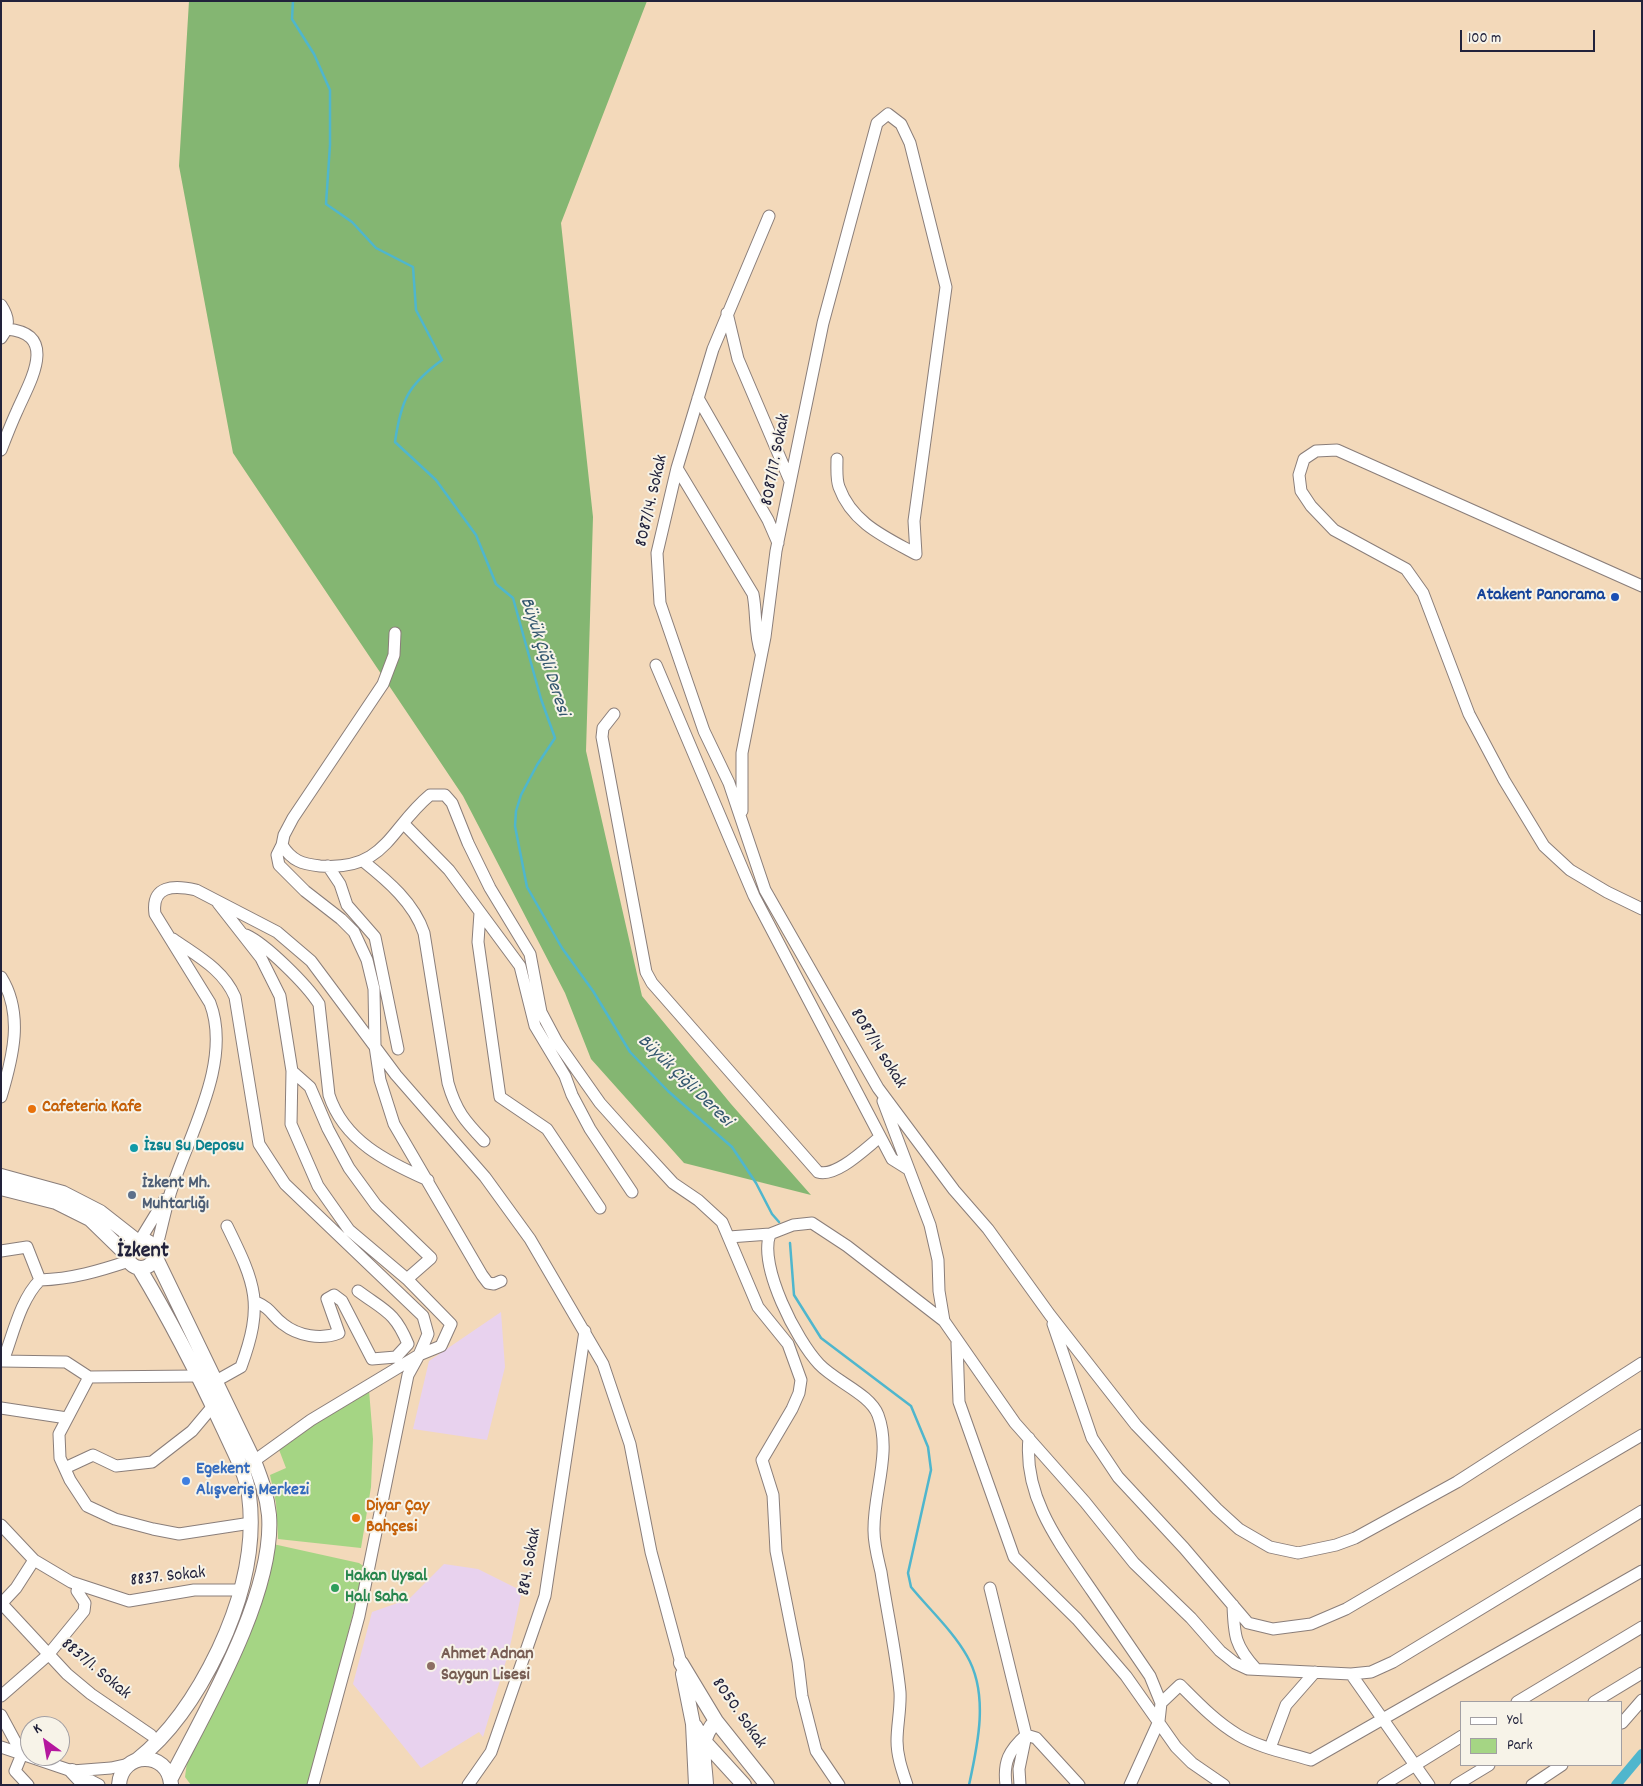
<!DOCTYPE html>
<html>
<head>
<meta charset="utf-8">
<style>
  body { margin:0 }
  #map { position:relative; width:1643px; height:1786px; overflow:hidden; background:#f3d9ba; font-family:Dekko,sans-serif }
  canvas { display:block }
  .frame { position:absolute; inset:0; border:2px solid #22223b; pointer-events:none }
  .legend { position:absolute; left:1460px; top:1701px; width:162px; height:65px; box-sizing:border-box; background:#f7f3e8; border:1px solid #a29fa3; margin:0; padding:6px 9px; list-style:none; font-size:15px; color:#22223b }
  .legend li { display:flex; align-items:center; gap:10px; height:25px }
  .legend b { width:25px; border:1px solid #a29fa3 }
  .north { position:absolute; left:20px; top:1716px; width:50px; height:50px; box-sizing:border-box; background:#f7f3e8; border:1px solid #a29fa3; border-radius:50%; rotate:328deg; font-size:14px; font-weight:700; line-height:20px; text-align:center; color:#22223b }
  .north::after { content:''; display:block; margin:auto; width:18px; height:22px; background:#b5179e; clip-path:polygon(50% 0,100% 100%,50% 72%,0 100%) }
  .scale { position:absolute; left:1460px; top:30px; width:135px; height:22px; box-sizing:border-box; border:2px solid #22223b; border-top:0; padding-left:6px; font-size:15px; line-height:18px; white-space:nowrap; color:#22223b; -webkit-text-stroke:4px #f7f3e8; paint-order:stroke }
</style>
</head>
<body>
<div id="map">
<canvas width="1643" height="1786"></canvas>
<div class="frame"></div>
<ul class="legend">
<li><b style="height:6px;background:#fff"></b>Yol</li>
<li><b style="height:14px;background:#a5d584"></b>Park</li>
</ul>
<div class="north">K</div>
<div class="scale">100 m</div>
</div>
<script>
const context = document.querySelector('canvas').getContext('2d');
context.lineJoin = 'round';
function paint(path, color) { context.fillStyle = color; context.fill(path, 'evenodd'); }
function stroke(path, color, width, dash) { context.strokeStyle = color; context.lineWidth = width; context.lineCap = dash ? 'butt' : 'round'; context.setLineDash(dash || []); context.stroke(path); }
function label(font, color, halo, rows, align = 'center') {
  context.font = font + ' Dekko,sans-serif'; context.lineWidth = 4; context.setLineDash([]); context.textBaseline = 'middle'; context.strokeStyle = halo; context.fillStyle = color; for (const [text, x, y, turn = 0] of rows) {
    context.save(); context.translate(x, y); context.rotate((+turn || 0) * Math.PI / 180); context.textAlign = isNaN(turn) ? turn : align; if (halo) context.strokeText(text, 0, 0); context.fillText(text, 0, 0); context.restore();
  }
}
paint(new Path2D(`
  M501,1312l4,55 -18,73 -74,-11 16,-68z
  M444,1564l34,5 44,22 -13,60 -26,86 -4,-5 -58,36 -68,-84 19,-72 37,-13z`), '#e8d2ee');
paint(new Path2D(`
  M369,1390l4,49 -2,48 -10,61 -83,-9 -2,-36 -6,-28 16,-7 -8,-21z
  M273,1544l86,19 6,4 -56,218h-118l-6,-8 2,-15 61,-126 21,-56z`), '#a5d584');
paint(new Path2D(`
  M189,1h458l-86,222 32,294 -7,234 56,245 89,108 80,91 -127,-32 -93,-104 -26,-66 -102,-197 -230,-343 -54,-287z`), '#84b672');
stroke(new Path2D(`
  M293,1l-1,18 22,35 16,36v55l-4,59 26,18 24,26 37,19 3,43 26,50c-34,25 -41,40 -47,82l41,38 40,55 20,49 17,14 28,101 14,39 -18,27 -16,30 -5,16 -1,15 12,61 35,61 31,43 37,61 38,39 64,56 24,36 16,31 7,8
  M790,1243l4,52 27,43 90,68 17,41 3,23 -23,103 3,14c18,22 42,44 56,69 22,38 11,88 2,129`), '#4fb6cd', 2.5);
stroke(new Path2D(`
  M1616,1785l26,-31`), '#4fb6cd', 10);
const minor = new Path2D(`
  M769,216l-56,133 -36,119 -20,85 3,50 44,128 25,52 36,107 113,198 76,102 34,39 62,86 86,110 81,84 22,20 31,18 28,6 38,-8 19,-7 102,-56 185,-119
  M1,305c8,12 9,21 0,33
  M727,313l11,46 52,122
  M698,398l70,122 10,23
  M1,450c5,-13 10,-26 16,-39 12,-28 43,-77 -10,-82
  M837,459c0,9 -1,20 2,28 13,36 46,50 77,67
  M677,468l76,126c4,20 1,40 8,59
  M1642,586l-305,-136 -21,1 -12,8 -5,16 2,16 10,15 23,24 72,39 17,24 46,121 35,66 40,66 26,24 37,22 35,17
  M395,633l-1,22 -11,29 -90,134 -9,17 -2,10c10,16 20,19 38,21 66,5 69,-37 110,-71h15l7,8 16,40 22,45 40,66 11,58 16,30 43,61 26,29 47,51 25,17 24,22 36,85 30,37 13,36 -2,13 -7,16 -30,51 11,35 3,56 22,111 4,34 14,55 23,34
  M656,665l98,231 138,263 16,10
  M614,714l-11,14 -1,9 44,235 6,11 166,189c18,6 48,-24 62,-35
  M742,811v-58l23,-116 11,-86 47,-228 54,-200 11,-9 13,10 9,19 36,144 -32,234 2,33
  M404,824l45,46 71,96 15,60 30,50 7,19 18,34 42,63
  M282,845l-5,10 2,10 26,26 36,28 13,13 13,28 7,29 1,57 5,34 14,44 88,151 6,8 6,1 7,-3
  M363,861c25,20 51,42 61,72l24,150c8,28 17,38 36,58
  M328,866l12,18 7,21 28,32 23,112
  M218,903l43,55 19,38 12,75 -1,53 27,62 31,44 58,49 44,45 -10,22 -22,9 -11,20 -49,241 -46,169
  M480,913l-2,29 22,155 47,32 53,79
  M246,935c20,9 61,50 73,69l10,91c15,46 58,67 99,85
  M173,939c24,17 50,30 62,58l24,147 26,40 138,132 5,18 -9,21 -108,65 -57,41
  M1,977c23,37 12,80 0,120
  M292,1071l18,16 18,42 21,39 27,37 55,53 -24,21
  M883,1101l47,124 8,35 1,31 5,30 71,102 70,79 49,61 57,55 29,33 15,12 13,6 103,5 20,-2 22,-10 249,-151
  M729,1237l41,-3
  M140,1240l25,-41
  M1,1251l26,-4 13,33
  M155,1252c7,-22 10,-45 18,-67 18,-54 59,-125 37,-182l-55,-89c-4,-29 19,-29 41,-24l81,42 34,29 85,114 89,102 45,62 73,125 27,80 21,108 30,111
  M256,1302c16,7 15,13 27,22 15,12 38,16 56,9l-12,-34 7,-4 8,6 30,58 24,-2 12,-13c-13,-32 -23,-33 -50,-53
  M1053,1324l39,114 26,39 66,71 64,75 25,6 38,-5 35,-15 296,-174
  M957,1343l2,59 55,155 63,62 49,57 50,71 16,16 32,22
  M1,1361l65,1 23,15 109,-1
  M3,1361c10,-26 17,-61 37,-81 32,-1 59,-9 89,-19
  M89,1377l-30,57 1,24 10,22 17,26 28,13 38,10 26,5 72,-11
  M216,1381l25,-14c23,-63 15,-82 -14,-141
  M1,1408l66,10
  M1029,1438c-6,60 31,106 63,153 19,28 39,57 58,85l11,27
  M65,1468l28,-13 23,11 36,-4 40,-31 21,-25
  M1,1525l33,35 37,22 58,19 65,-11h48
  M990,1588l36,147 -7,34 1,16
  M1,1604l15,-16 18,-28
  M2,1604l65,70 24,20 60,41
  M1233,1605c1,31 2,41 23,64
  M1351,1674l78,111
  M1,1696l47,-41 36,-44 1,-8 -8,-12 2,-6
  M1517,1702l125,-75
  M1594,1702l48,-29
  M1,1715l21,39 -7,17 13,14
  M1622,1723l20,-23
  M1,1747l71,24
  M1270,1748l16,-43 29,-33
  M99,1785l-27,-14 39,-3 18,-4
  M468,1785l23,-33 54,-156 40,-265
  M907,1785c-5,-15 -10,-29 -10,-44 0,-16 4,-33 3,-49 -4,-40 -13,-80 -19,-120 -3,-13 -7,-27 -7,-41 -1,-38 18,-78 4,-116 -8,-21 -42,-33 -59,-51 -22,-23 -61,-98 -49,-130l23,-9 19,-2 35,23 97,75
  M1006,1785c-3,-23 3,-35 20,-50l10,3 43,47
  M1130,1785l29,-64 2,-18 19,-18c18,18 36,37 58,50 22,13 50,18 73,25l331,-189
  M1383,1785l79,-49
  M1456,1785l33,-20
  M1532,1785l30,-20`);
const tertiary = new Path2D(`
  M1,1176l62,17 37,19 37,29
  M1,1188l55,14 34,17 37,36
  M127 1254a14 14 0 1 1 28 0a14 14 0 1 1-28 0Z
  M155,1256l99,205c7,18 13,34 15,54 6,78 -63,195 -98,263
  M681,1663l35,58 51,64
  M683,1674l10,50 3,61
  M695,1726l8,14 41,45
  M137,1760c37,-29 62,-69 82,-111 22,-47 37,-101 30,-154 -3,-22 -15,-43 -24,-63 -26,-56 -54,-111 -86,-164
  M72,1771l13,14
  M119,1785c2,-34 49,-35 52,-1
  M706,1785c-1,-25 -9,-45 10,-64`);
stroke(minor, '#8a7e7a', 13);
stroke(tertiary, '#8a7e7a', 16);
stroke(minor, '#fff', 11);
stroke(tertiary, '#fff', 14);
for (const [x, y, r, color] of [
  [1615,597,5,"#1a4fb4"],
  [32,1109,5,"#e8710a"],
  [134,1148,5,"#0f9aa8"],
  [132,1195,5,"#5c6f8a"],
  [186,1481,5,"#3f7fe0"],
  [356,1518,5,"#e8710a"],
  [335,1588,5,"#2e9e5b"],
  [431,1666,5,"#8d6e63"]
]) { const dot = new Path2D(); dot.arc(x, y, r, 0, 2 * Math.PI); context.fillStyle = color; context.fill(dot); stroke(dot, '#f7f3e8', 2); }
label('18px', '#22223b', '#f7f3e8', [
  ["8087/17. Sokak",777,460,-79],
  ["8087/14. Sokak",653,501,-77],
  ["8087/14 sokak",877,1049,58],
  ["884. Sokak",531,1562,-80],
  ["8837. Sokak",168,1578,-6],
  ["8837/1. Sokak",95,1670,40],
  ["8050. Sokak",738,1714,55]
]);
label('bold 18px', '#164399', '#f7f3e8', [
  ["Atakent Panorama",1605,597]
], 'right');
label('bold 18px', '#c56008', '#f7f3e8', [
  ["Cafeteria Kafe",42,1109],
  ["Diyar Çay",366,1508],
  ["Bahçesi",366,1529]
], 'left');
label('bold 18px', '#0d838f', '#f7f3e8', [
  ["İzsu Su Deposu",144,1148]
], 'left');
label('bold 18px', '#4e5e75', '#f7f3e8', [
  ["İzkent Mh.",142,1185],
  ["Muhtarlığı",142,1206]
], 'left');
label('bold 18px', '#366cbe', '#f7f3e8', [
  ["Egekent",196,1471],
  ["Alışveriş Merkezi",196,1492]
], 'left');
label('bold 18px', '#27864d', '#f7f3e8', [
  ["Hakan Uysal",345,1578],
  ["Halı Saha",345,1599]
], 'left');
label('bold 18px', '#785e54', '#f7f3e8', [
  ["Ahmet Adnan",441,1656],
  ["Saygun Lisesi",441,1677]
], 'left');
label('italic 19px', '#32566e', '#f7f3e8', [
  ["Büyük Çiğli Deresi",543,657,72],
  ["Büyük Çiğli Deresi",684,1082,44]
]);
label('bold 22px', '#22223b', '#f7f3e8', [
  ["İzkent",143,1253]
]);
</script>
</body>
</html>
